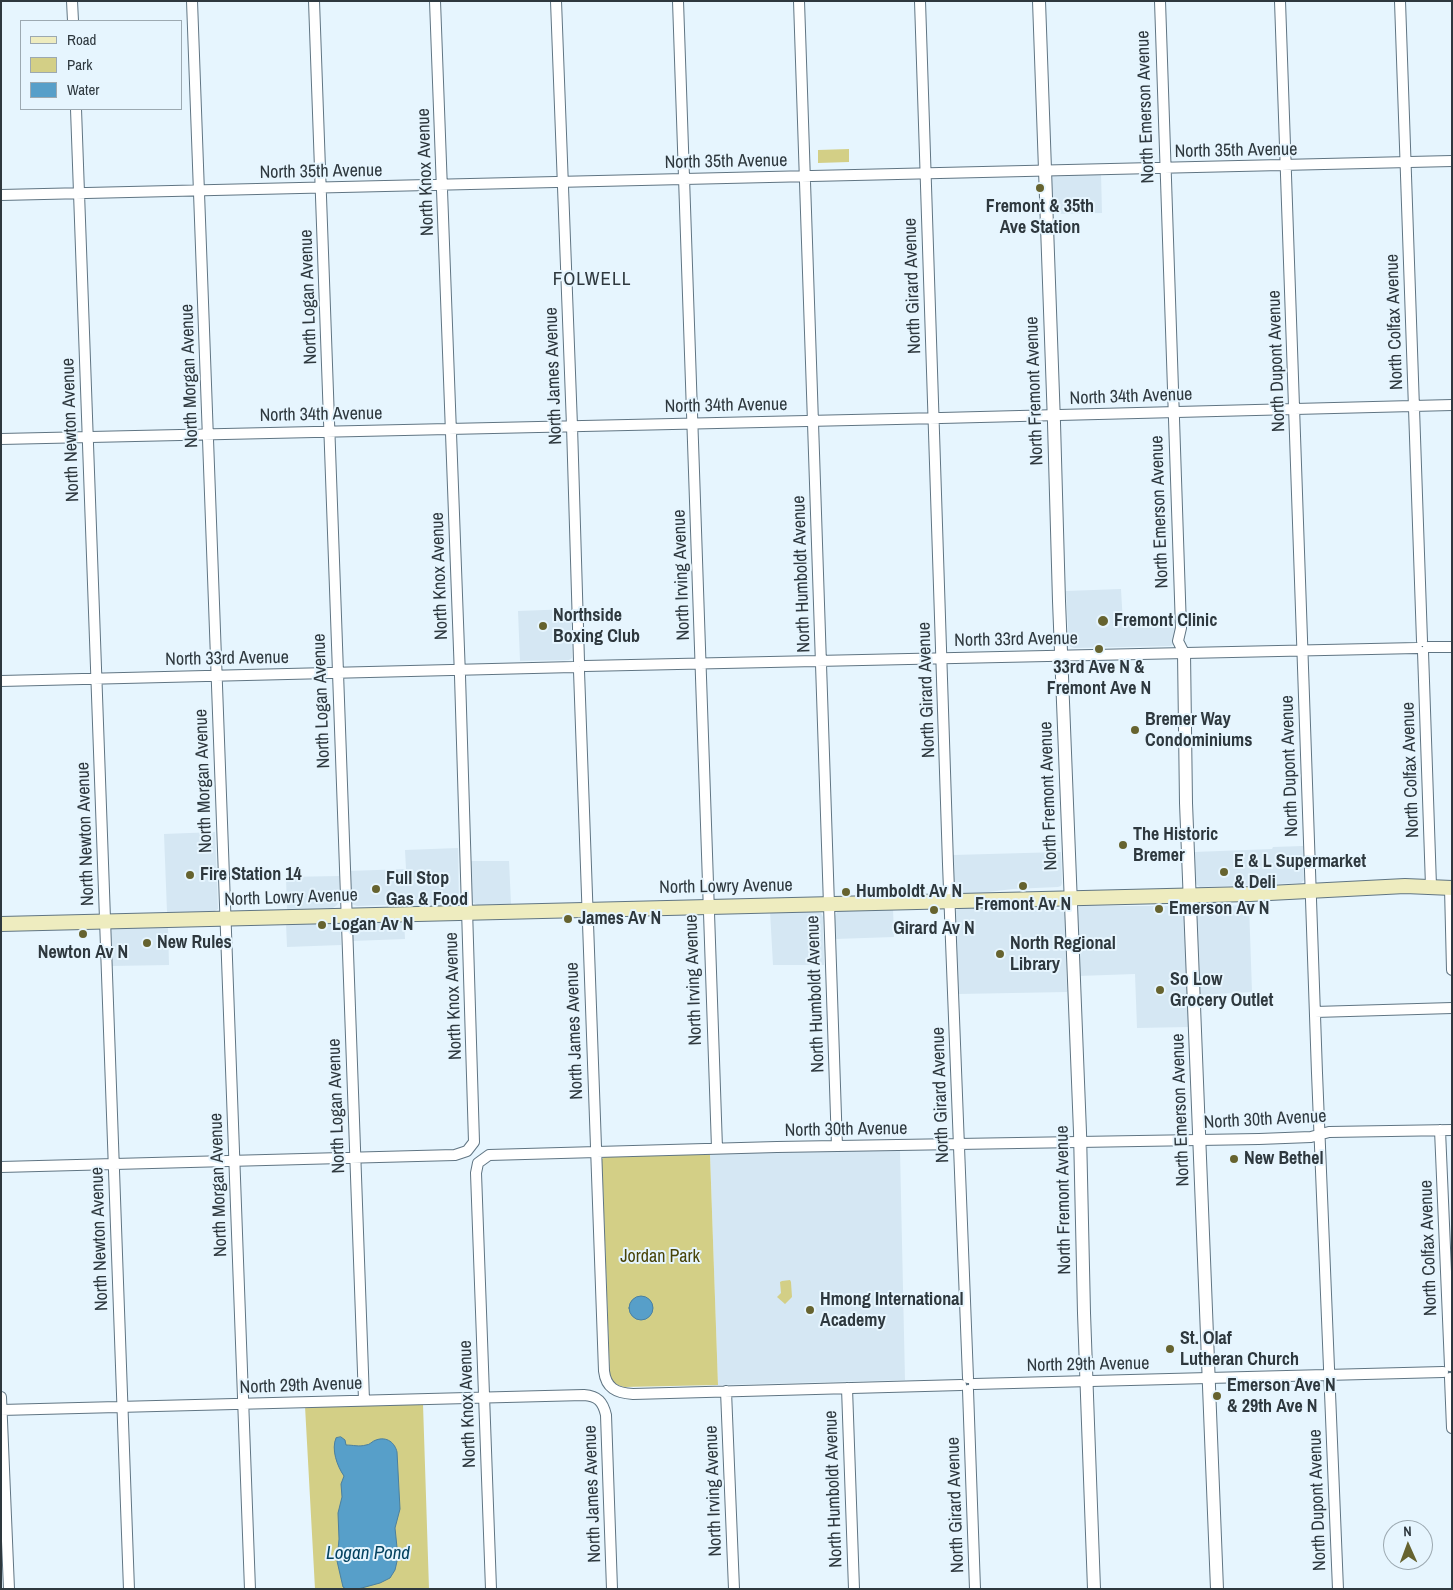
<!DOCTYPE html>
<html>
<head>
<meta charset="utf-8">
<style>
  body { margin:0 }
  #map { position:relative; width:1453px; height:1590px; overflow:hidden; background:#e6f5fe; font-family:"Archivo Narrow",sans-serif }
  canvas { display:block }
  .frame { position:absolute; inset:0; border:2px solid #2e383e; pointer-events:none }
  .legend { position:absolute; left:20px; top:20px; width:162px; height:90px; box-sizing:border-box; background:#e6f5fe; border:1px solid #9ca9b1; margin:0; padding:6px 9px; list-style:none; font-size:15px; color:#2e383e }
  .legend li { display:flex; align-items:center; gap:10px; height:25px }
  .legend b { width:25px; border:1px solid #9ca9b1 }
  .north { position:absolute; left:1383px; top:1520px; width:50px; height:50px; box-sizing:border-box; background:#e6f5fe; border:1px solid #9ca9b1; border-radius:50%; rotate:358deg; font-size:14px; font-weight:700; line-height:20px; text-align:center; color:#2e383e }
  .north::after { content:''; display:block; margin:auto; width:18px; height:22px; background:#66632f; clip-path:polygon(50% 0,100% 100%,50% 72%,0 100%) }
</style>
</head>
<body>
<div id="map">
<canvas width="1453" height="1590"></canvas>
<div class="frame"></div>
<ul class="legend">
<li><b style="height:6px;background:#eeecbf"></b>Road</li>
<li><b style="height:14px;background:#d3cf86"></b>Park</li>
<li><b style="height:14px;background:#579fc9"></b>Water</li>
</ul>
<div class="north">N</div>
</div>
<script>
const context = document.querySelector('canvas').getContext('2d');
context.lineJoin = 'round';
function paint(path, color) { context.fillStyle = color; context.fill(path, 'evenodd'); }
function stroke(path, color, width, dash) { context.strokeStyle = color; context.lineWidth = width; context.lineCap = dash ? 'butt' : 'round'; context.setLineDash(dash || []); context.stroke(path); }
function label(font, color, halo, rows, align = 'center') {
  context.font = font + ' "Archivo Narrow",sans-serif'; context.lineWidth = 4; context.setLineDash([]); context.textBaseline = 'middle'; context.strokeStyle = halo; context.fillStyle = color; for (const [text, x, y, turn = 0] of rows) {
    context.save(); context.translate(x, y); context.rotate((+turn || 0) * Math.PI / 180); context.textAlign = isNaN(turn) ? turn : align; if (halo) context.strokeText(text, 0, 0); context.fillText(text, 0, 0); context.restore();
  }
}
paint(new Path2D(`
  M1101,173l1,40 -50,1 -2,-35 2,-3 3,-2z
  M1121,589l2,35 52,-2v21l-4,3 -97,2 -5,-2 -3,-55z
  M571,609l1,49 -3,2 -49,1 -2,-50z
  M215,832l3,77 -5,3h-46l-3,-78z
  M1303,846l1,34 -3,3 -101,4 -3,-2 -2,-3 -1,-30 78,-3 1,-2z
  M458,848l1,55 -5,3h-59l-10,-1 -28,1 -5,-2 -2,-5 -2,-28 58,-2 -1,-19z
  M1061,852l1,31 -1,3 -3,1 -45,2 -50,6 -7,-3 -2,-5 -1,-32z
  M469,861h40l2,43 -34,1 -5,-3z
  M339,876l1,23 -3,6 -4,3 -46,1 -1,-32z
  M1210,904l6,2 33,-1 3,87 -53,3 -1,-42 -3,-10 1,-37z
  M1079,906h105l5,121 -52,1 -2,-54 -57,2 -1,-68z
  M962,907l97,2 4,2 2,4 2,77 -109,2 -4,-79 1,-4z
  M893,908l1,29 -59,2v-23l3,-6z
  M770,911h42l9,2 2,4 1,48h-51z
  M404,920l1,19 -53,2v-14l5,-6z
  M335,922l5,6 1,17 -54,2 -1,-24z
  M168,926l1,39 -58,1v-37l4,-2z
  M833,1151h67l5,229 -187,5 -8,-231z`), '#d5e7f3');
paint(new Path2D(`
  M849,149v13l-31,1v-13z
  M710,1154l8,231 -94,2c-7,-2 -11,-4 -14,-11l-7,-190 -3,-3 -1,-21 5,-5z
  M790,1280l1,2 1,15 -7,7 -8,-7 4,-4 -1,-11 2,-1z
  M423,1404l6,185h-114l-10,-183z`), '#d3cf86');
const water = new Path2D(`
  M629 1308a12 12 0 1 1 24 0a12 12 0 1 1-24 0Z
  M341,1437l4,3 1,5c7,0 13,2 20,0 4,0 6,-4 10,-5 11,-4 19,3 21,12l3,57 -5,19 3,29 -3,13 -5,8 -10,5 -22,6h-12l-3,-2 -6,-26 2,-22 -1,-26 4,-16 -1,-13 3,-8c-7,-10 -13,-27 -8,-38z`);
paint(water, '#579fc9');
stroke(water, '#4b809f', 1);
const minor = new Path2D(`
  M72,1l1,20
  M192,1l58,1588
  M314,1l50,1399
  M556,1l16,425 7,235
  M678,1l39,1147
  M799,1l38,1145
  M920,1l28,863 20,514
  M1160,1l21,627 -3,13 6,12
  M1280,1l37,1072 21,516
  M1400,1l22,640
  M76,109l53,1480
  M1,195l1451,-34
  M1,439l940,-21 511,-13
  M1428,647h24
  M1423,652l8,234
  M585,666l832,-18
  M579,671l25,700c2,17 12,22 29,23l328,-9
  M1,681l573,-14
  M1450,888l2,82
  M1315,1012l137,-4
  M1440,1130l10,236
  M1,1167l454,-12 12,-4 7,-9 -14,-466 -25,-675
  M1450,1378l2,50
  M974,1384l469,-12
  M847,1388l7,201
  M968,1390l7,199
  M726,1391l8,198
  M1,1397l8,192
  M1,1410l583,-15c14,1 19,7 22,20l6,174
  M491,1589l-15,-416 2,-10 11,-8 288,-8 482,-8 52,-2 18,-5 123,-2`);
const tertiary = new Path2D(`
  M1039,1l15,422 5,178 21,531 4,181 10,276
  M1184,653l2,150 31,786`);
const secondary = new Path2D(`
  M1,924l1249,-30 155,-8 47,2`);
stroke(minor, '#607583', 12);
stroke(tertiary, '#607583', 14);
stroke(secondary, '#607583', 16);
stroke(minor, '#fff', 10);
stroke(tertiary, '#fff', 12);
stroke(secondary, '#eeecbf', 14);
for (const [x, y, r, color] of [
  [1040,188,5,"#66632f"],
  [1103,621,6,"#66632f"],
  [543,626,5,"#66632f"],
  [1099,649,5,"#66632f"],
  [1135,730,5,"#66632f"],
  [1123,845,5,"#66632f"],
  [1224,872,5,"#66632f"],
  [190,875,5,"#66632f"],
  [1023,886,5,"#66632f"],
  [376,889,5,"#66632f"],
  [846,892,5,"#66632f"],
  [1159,909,5,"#66632f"],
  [934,910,5,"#66632f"],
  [568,919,5,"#66632f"],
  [322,925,5,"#66632f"],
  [83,934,5,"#66632f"],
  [147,943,5,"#66632f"],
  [1000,954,5,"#66632f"],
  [1160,990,5,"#66632f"],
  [1234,1159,5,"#66632f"],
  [810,1310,5,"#66632f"],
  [1170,1349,5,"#66632f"],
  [1217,1396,5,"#66632f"]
]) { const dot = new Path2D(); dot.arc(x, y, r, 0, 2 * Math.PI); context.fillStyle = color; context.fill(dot); stroke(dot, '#e6f5fe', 2); }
label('18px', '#2e383e', '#e6f5fe', [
  ["North Emerson Avenue",1146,107,-92],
  ["North 35th Avenue",1236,151,-1],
  ["North 35th Avenue",726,162,-1],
  ["North 35th Avenue",321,172,-1],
  ["North Knox Avenue",426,172,-92],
  ["North Girard Avenue",913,286,-92],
  ["North Logan Avenue",309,297,-92],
  ["North Colfax Avenue",1395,322,-92],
  ["North Dupont Avenue",1277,361,-92],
  ["North Morgan Avenue",190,376,-92],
  ["North James Avenue",554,376,-92],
  ["North Fremont Avenue",1035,391,-92],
  ["North 34th Avenue",1131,397,-2],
  ["North 34th Avenue",726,406,-1],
  ["North 34th Avenue",321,415,-1],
  ["North Newton Avenue",71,430,-92],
  ["North Emerson Avenue",1160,512,-92],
  ["North Humboldt Avenue",802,574,-92],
  ["North Irving Avenue",682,575,-92],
  ["North Knox Avenue",440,576,-92],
  ["North 33rd Avenue",1016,640,-1],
  ["North 33rd Avenue",227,659,-1],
  ["North Girard Avenue",927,690,-92],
  ["North Logan Avenue",322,701,-92],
  ["North Dupont Avenue",1290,766,-92],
  ["North Colfax Avenue",1411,770,-92],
  ["North Morgan Avenue",204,781,-92],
  ["North Fremont Avenue",1049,796,-92],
  ["North Newton Avenue",86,834,-92],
  ["North Lowry Avenue",726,887,-1],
  ["North Lowry Avenue",291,898,-2],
  ["North Irving Avenue",694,980,-92],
  ["North Humboldt Avenue",816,994,-92],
  ["North Knox Avenue",454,996,-92],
  ["North James Avenue",575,1031,-92],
  ["North Girard Avenue",941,1095,-92],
  ["North Logan Avenue",337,1106,-92],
  ["North Emerson Avenue",1181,1110,-92],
  ["North 30th Avenue",1265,1120,-3],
  ["North 30th Avenue",846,1130,-1],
  ["North Morgan Avenue",219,1185,-92],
  ["North Fremont Avenue",1064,1200,-91],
  ["North Newton Avenue",100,1239,-92],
  ["North Colfax Avenue",1429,1248,-92],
  ["North 29th Avenue",1088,1365,-1],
  ["North 29th Avenue",301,1386,-2],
  ["North Knox Avenue",468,1404,-92],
  ["North Humboldt Avenue",834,1489,-92],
  ["North Irving Avenue",714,1491,-92],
  ["North James Avenue",593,1494,-92],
  ["North Dupont Avenue",1318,1500,-92],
  ["North Girard Avenue",956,1505,-92]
]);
label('bold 18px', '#2e383e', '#e6f5fe', [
  ["Fremont & 35th",1040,207,"center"],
  ["Ave Station",1040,228,"center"],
  ["Northside",553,616],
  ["Boxing Club",553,637],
  ["Fremont Clinic",1114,621],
  ["33rd Ave N &",1099,668,"center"],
  ["Fremont Ave N",1099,689,"center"],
  ["Bremer Way",1145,720],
  ["Condominiums",1145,741],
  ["The Historic",1133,835],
  ["Bremer",1133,856],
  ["E & L Supermarket",1234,862],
  ["& Deli",1234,883],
  ["Fire Station 14",200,875],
  ["Full Stop",386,879],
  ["Gas & Food",386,900],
  ["Humboldt Av N",856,892],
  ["Fremont Av N",1023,905,"center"],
  ["Emerson Av N",1169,909],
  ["James Av N",578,919],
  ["Logan Av N",332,925],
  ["Girard Av N",934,929,"center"],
  ["New Rules",157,943],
  ["North Regional",1010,944],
  ["Library",1010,965],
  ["Newton Av N",83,953,"center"],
  ["So Low",1170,980],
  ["Grocery Outlet",1170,1001],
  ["New Bethel",1244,1159],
  ["Hmong International",820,1300],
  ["Academy",820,1321],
  ["St. Olaf",1180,1339],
  ["Lutheran Church",1180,1360],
  ["Emerson Ave N",1227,1386],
  ["& 29th Ave N",1227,1407]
], 'left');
label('18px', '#484408', '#e6f5fe', [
  ["Jordan Park",660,1257]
]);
context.letterSpacing = '1px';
label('19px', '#2e383e', '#e6f5fe', [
  ["FOLWELL",592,280]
]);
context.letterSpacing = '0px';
label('italic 19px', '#054360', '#e6f5fe', [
  ["Logan Pond",368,1554]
]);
</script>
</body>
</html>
